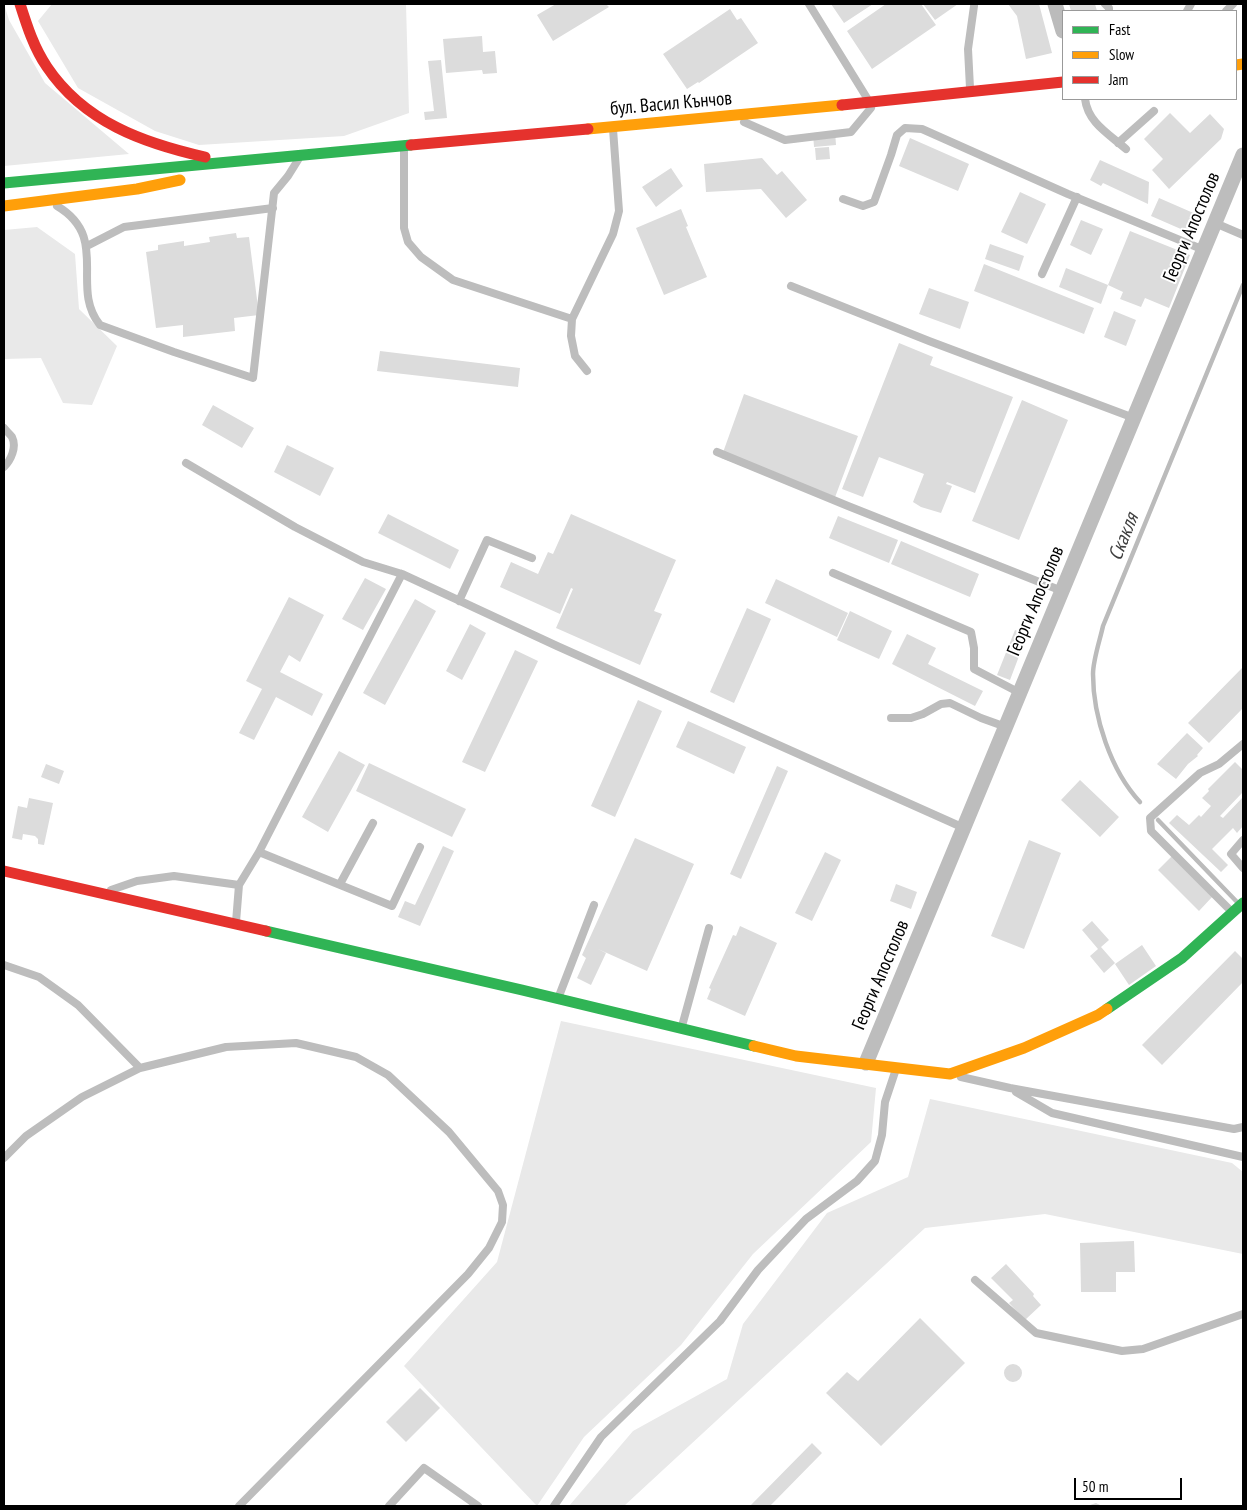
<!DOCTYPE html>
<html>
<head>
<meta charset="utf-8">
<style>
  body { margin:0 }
  #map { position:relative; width:1247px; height:1510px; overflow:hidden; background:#fff; font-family:"PT Sans Narrow",sans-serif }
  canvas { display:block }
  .frame { position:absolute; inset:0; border:5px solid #000; pointer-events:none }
  .legend { position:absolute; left:1062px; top:10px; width:175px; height:90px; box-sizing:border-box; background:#fff; border:1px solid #999; margin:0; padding:6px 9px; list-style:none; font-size:15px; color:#000 }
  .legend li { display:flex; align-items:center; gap:10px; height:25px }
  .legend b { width:25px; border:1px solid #999 }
  .scale { position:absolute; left:1074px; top:1478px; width:108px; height:22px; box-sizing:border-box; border:2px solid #000; border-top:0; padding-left:6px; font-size:15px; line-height:18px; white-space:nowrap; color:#000; -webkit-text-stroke:4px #fff; paint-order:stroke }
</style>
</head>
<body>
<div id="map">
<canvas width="1247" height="1510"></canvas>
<div class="frame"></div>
<ul class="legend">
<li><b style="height:6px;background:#30b455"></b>Fast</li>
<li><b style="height:6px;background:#ff9f0a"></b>Slow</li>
<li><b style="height:6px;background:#e5322d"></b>Jam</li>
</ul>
<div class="scale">50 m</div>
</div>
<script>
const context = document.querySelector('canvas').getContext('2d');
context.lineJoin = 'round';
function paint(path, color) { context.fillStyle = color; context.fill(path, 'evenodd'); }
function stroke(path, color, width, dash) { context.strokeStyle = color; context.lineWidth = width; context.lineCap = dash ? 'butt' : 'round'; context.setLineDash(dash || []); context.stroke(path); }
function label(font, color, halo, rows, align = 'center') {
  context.font = font + ' "PT Sans Narrow",sans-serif'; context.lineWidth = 4; context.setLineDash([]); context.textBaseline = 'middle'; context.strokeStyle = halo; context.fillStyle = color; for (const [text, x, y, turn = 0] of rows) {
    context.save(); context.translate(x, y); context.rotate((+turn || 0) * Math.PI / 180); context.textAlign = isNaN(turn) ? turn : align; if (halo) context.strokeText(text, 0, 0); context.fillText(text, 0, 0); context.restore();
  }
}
paint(new Path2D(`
  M4,4l5,16 36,63 84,71 -125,12z
  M52,4h354l3,109 -65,23 -145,9 -44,-14 -77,-43 -40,-67z
  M37,227l38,27 4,55 38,37 -25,59 -29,-2 -22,-45 -37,1v-129z
  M561,1021l315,67 -5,54 -118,112 -72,91 -97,92 -47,69 -133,-140 93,-104z
  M930,1099l302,64 11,9v82l-198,-40 -120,14 -301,278h-55l64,-75 94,-52 16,-55 84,-111 81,-36z`), '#e9e9e9');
stroke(new Path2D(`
  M1140,802c-29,-31 -47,-85 -47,-128 0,-14 7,-34 10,-48l140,-341
  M1158,820l79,82`), '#bbb', 4.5);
stroke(new Path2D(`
  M1055,4l8,27`), '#bbb', 15);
paint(new Path2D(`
  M556,4h50l3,3 -56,34 -16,-26z
  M831,4h42l-29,19z
  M886,4h35l15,21 -64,44 -25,-38z
  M923,4h35l-23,16z
  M1008,4h31l13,49 -26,6 -9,-43z
  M1069,4h26l2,7h-26z
  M730,9l7,11 4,-2 17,25 -59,40 -1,-1 -11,7 -24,-35z
  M482,36l1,16 12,-1 2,22 -14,1 -1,-4 -36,3 -3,-34z
  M441,60l6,58 -22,2 -1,-8 10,-1 -6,-50z
  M1170,113l20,20 20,-19 14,15 -3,10 -52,50 -17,-19 11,-11 -19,-20z
  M835,131l1,14 -22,2 -1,-14z
  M910,138l59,26 -11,27 -59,-25z
  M829,147l1,12 -14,1 -1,-12z
  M762,158l15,17 5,-4 25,29 -21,18 -25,-29 -55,3 -2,-28z
  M1100,160l49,22 -1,22 -45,-21 -2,3 -11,-6z
  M671,168l12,18 -27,21 -14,-20z
  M1020,192l26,12 -19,40 -26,-12z
  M1159,198l39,17 -8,18 -39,-17z
  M681,209l7,17 -2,1 21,50 -43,18 -28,-67z
  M1081,220l22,9 -12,26 -21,-10z
  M1130,231l60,24 -21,53 -24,-10 -4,9 -21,-8 3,-7 -15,-7z
  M236,233l1,5 12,-1 10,78 -25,3 1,13 -52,6v-12l-27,3 -10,-76 12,-2v-5l26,-4v5l26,-4 -1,-5z
  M990,244l34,12 -5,15 -34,-12z
  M984,264l110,44 -10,26 -110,-43z
  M1066,268l42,17 -7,19 -42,-17z
  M929,288l40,14 -9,27 -41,-15z
  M1114,311l22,9 -10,26 -22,-9z
  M899,343l34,14 -3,8 83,32 -38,96 -28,-11 -1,2 6,2 -11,27 -20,-6 -8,-5 11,-28 -45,-17 -16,40 -21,-8z
  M380,351l140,17 -2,19 -141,-16z
  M744,394l114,42 -24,64 -113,-42z
  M1022,400l46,20 -49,120 -47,-19z
  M213,405l41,23 -12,20 -40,-23z
  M287,445l47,23 -14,28 -46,-24z
  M388,514l71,36 -9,19 -72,-36z
  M571,514l105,46 -22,51 8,3 -22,51 -84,-37 17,-39 -2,-1 -11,26 -60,-27 11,-25 27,12 10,-22 5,2z
  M838,516l60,24 -9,23 -60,-25z
  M901,541l78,33 -9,23 -79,-33z
  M365,578l21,11 -23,41 -21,-11z
  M776,579l72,34 -11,24 -72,-34z
  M289,597l35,18 -24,47 -11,-7 -9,17 43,22 -11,22 -36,-19 -22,43 -15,-7 23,-44 -16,-8z
  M415,599l21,12 -51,94 -22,-12z
  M747,608l24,11 -37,84 -24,-11z
  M850,611l42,20 -13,28 -42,-19z
  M470,624l16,9 -24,47 -16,-9z
  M1015,630l12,5 -17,45 -13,-5z
  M907,634l29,14 -8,16 55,27 -8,15 -83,-42z
  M515,650l23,11 -53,111 -23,-10z
  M1243,667v41l-34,35 -21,-20z
  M638,700l24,11 -47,106 -24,-11z
  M688,721l58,26 -12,27 -58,-27z
  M1187,733l16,15 -6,7 1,1 -10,8 -12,15 -19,-15z
  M339,751l26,14 -37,67 -26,-15z
  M1235,762l8,8v22l-23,24 3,2 20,-21v29l-6,7 -4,-5 -21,21 16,16 -7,7 -52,-49 8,-8 12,10 10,-10 2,2 10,-11 -9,-8 7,-7 -1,-2z
  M369,763l97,46 -14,28 -96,-46z
  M46,764l18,7 -5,13 -18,-7z
  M777,766l11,5 -47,108 -11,-5z
  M1080,780l39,37 -19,20 -39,-37z
  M29,798l24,5 -9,42 -6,-1v-5l-3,-3 -12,-2 -1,6 -10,-2 6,-32 9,2z
  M635,838l59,26 -47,107 -49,-22 8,4 -15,32 -14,-7 9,-20 -4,-3z
  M1029,840l32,13 -37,96 -33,-13z
  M443,846l11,5 -34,75 -22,-9 7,-16 10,4z
  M825,852l16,8 -29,61 -17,-8z
  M1172,856l41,40 -14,15 -41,-41z
  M896,884l21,8 -6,17 -21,-8z
  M1092,921l17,19 -8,7 14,16 -11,10 -14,-17 8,-7 -16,-19z
  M740,926l37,17 -32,73 -38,-17 4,-10 -2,-1 24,-53 3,1z
  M1142,945l14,21 -27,19 -14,-21z
  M1235,951l8,8v23l-81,83 -20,-20z
  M1134,1241l1,31h-19v20h-35l-1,-49z
  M1006,1264l28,30 -1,2 8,9 -16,15 -16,-17 4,-3 -22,-22z
  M920,1318l45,45 -84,83 -55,-53 21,-21 11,9z
  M1004 1373a9 9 0 1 1 18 0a9 9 0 1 1-18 0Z
  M420,1388l20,20 -34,34 -20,-20z
  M812,1443l10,10 -52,53h-20z
  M1096,1503l6,3h-15z`), '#dcdcdc');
stroke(new Path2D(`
  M809,4l58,94
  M1105,4l4,4v3
  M1187,11l4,-7
  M1226,11l7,-7
  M970,88l-2,-39 6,-43
  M1085,99c3,24 24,35 41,50
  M744,122l41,18 66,-8 20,-24
  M1118,143l36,-32
  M404,149v79l4,14 13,15 32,23 119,39
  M843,199l20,7 11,-4 17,-47 6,-20 8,-7 17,1 146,65 136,56
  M57,206c54,32 12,81 43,119l74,27 79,26 21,-185 14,-17 10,-16
  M1215,223l28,12
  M87,246l37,-19 149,-19
  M1042,274l35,-77
  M791,286l138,55 205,77
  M587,371l-12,-15 -4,-20 1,-17 41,-85 6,-23 -6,-82
  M4,428c2,3 6,6 8,9 5,10 -1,23 -8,30
  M717,452l131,54 214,85
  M186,463l109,64 68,35 39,12 155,72 407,182
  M833,573l138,59 3,16v21l46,24
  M459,601l28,-61 45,18
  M891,718h20l12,-4 18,-10 9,-1 31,15 25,9
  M1243,840l-12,14 12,14
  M259,852l133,54 28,-59
  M340,884l33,-61
  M111,890l26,-9 37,-5 65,9
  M1231,911l-80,-80 -1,-13 50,-45 19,-9 24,-20
  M236,922l3,-37 20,-33 143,-278
  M4,965l35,12 39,28 62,63
  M559,996l35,-91
  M682,1026l27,-98
  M961,1077l49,11 224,41 9,-2
  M1016,1092l36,21 191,44
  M4,1158l22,-22 56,-39 58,-29 86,-21 70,-4 60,14 32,18 61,57 49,59 5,14 -1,17 -13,26 -21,26 -229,232
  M975,1280l61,53 86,18 21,-2 100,-35
  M389,1506l35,-38 54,38
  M554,1506l47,-69 119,-116 38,-51 48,-51 51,-38 18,-20 7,-26 3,-33 11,-33`), '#bdbdbd', 8);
stroke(new Path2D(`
  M866,1063l377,-908`), '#bdbdbd', 15);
stroke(new Path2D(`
  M4,183l407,-38
  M266,931l256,59 232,56
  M1107,1009l75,-51 61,-55`), '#30b455', 11);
stroke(new Path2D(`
  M1236,65l7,-1
  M588,129l254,-24
  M4,206l133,-17 43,-9
  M754,1046l42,10 154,18 74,-26 74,-33 9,-6`), '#ff9f0a', 11);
stroke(new Path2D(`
  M20,4c7,22 14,44 27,63 37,55 96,76 158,90
  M842,105l221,-23
  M411,145l177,-16
  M4,871l262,60`), '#e5322d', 11);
label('19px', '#000', '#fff', [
  ["бул. Васил Кънчов",671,104,-5],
  ["Георги Апостолов",1192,227,-67],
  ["Георги Апостолов",1036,601,-67],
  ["Георги Апостолов",881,975,-67]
]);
label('italic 20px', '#3f3f3f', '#fff', [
  ["Скакля",1124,537,-68]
]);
</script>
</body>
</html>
